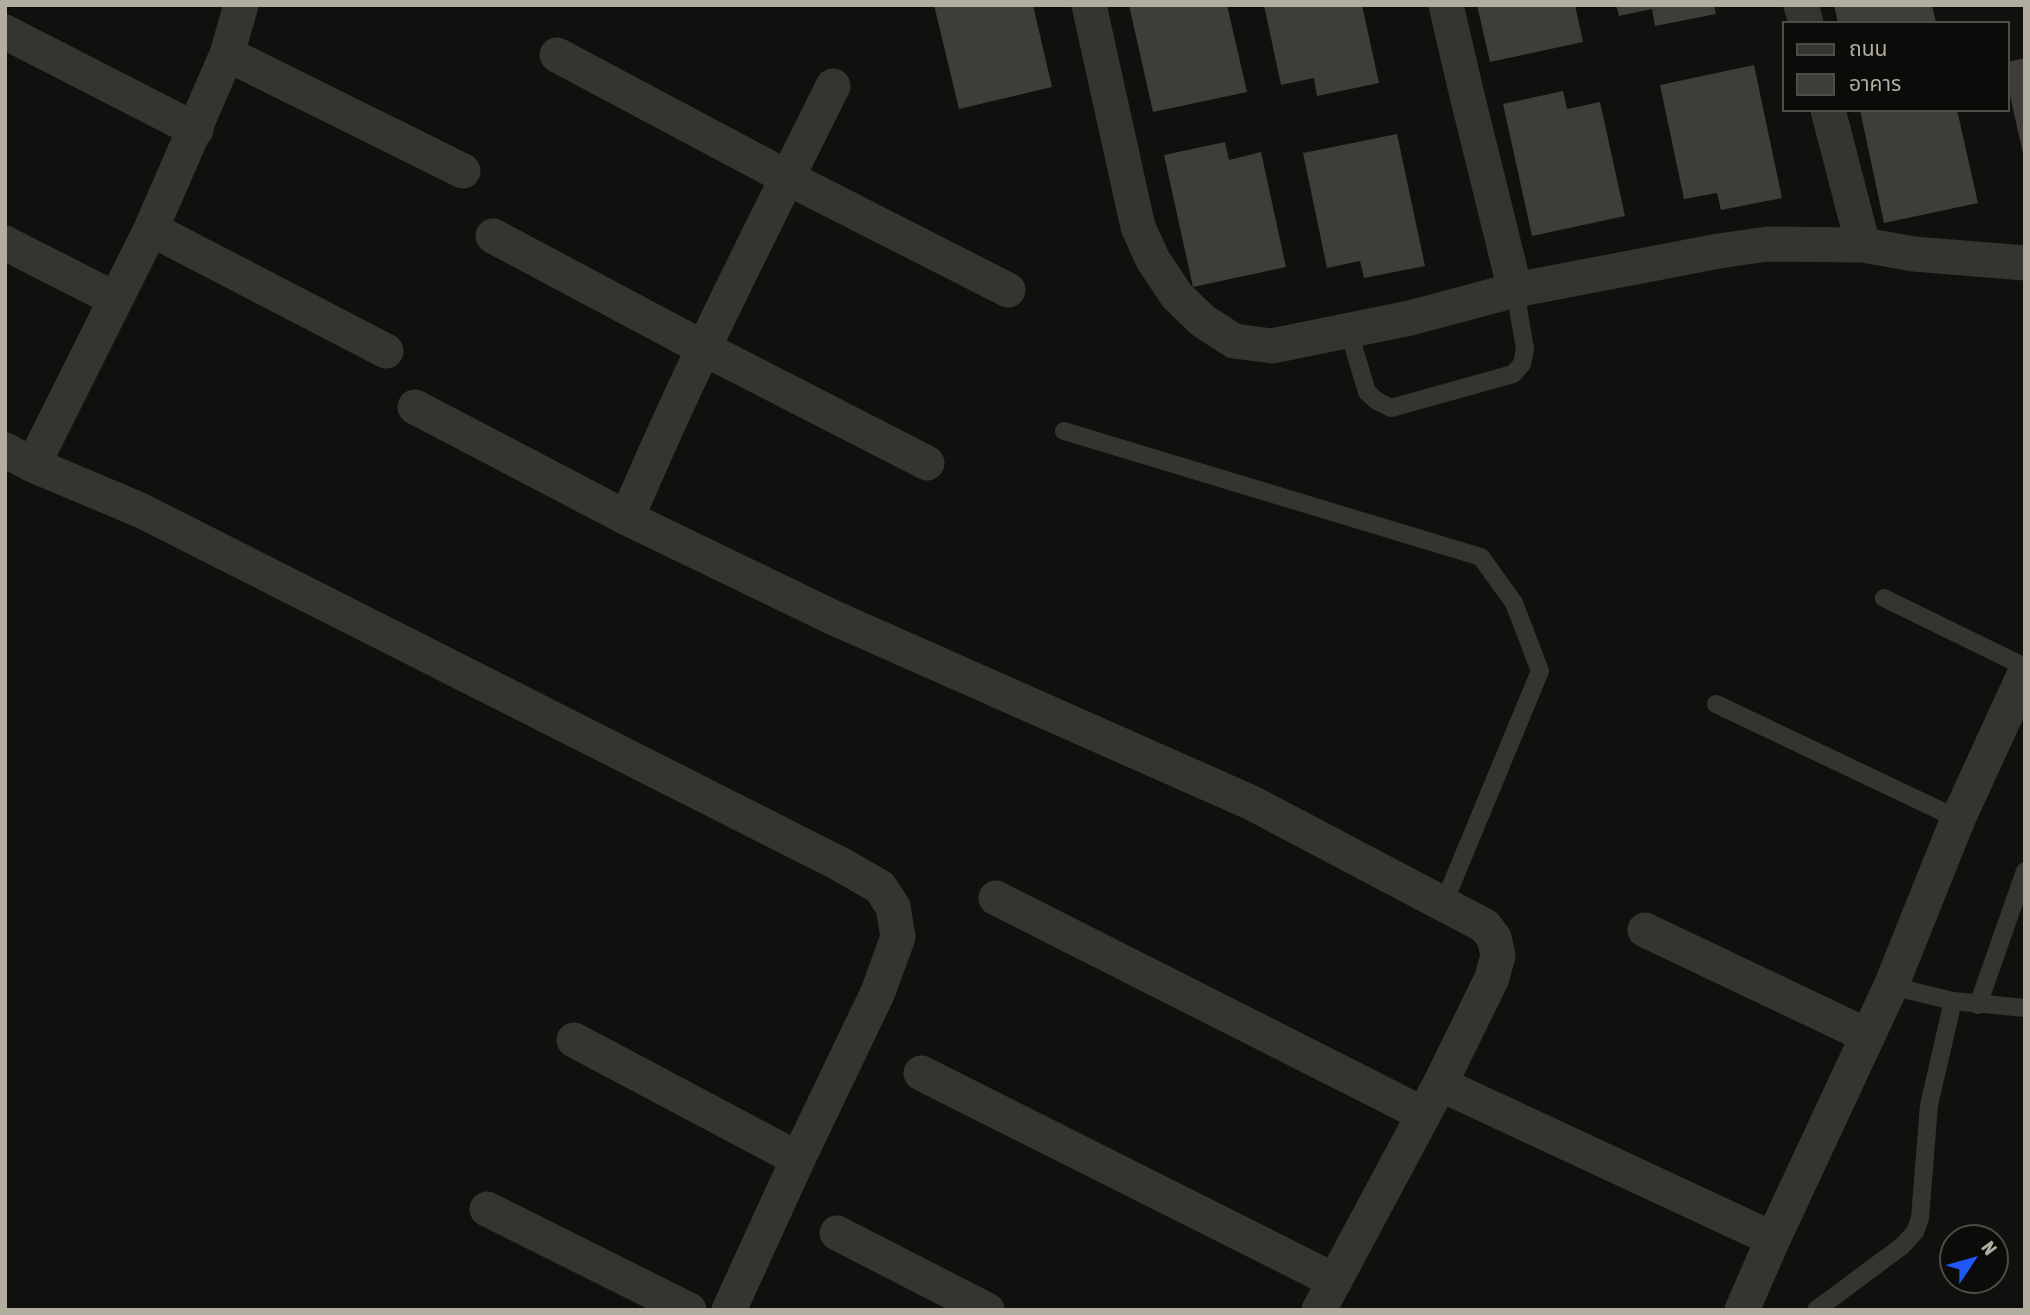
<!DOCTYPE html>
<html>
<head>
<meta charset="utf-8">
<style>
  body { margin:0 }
  #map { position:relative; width:2030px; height:1315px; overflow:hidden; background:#10100f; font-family:"Asap Condensed","Noto Sans Thai",sans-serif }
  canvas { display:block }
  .frame { position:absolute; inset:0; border:7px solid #b2ae9f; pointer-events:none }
  .legend { position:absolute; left:1782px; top:21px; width:228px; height:91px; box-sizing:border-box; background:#0b0b0a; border:2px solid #4e4c46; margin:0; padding:9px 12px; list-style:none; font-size:21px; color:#b2ae9f }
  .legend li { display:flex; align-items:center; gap:14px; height:35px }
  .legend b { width:35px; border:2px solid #4e4c46 }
  .north { position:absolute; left:1939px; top:1224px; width:70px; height:70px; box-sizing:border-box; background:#0b0b0a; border:2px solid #4e4c46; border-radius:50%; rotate:54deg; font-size:19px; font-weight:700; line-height:28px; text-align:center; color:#b2ae9f }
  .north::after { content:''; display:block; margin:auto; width:24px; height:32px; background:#2157f6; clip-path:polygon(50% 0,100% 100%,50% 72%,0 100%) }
</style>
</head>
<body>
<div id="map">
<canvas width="2030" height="1315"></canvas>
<div class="frame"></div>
<ul class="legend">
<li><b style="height:9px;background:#353530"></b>ถนน</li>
<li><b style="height:19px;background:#3e3d38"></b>อาคาร</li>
</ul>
<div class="north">N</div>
</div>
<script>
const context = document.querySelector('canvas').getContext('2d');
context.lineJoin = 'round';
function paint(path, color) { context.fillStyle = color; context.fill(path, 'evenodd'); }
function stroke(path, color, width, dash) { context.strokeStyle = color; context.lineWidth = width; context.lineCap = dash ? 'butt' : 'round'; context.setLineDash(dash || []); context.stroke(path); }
paint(new Path2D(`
  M934,5h99l19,82 -93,22z
  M1129,5h98l20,87 -94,20z
  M1264,5h98l17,78 -62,13 -3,-18 -33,7z
  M1477,5h98l8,37 -93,20z
  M1616,5h98l2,9 -61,12 -3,-17 -33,7z
  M1834,5h98l4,17 -98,1z
  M2025,58v100h-1l-17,-76v-20z
  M1754,65l28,133 -61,12 -4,-17 -33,6 -24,-114z
  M1563,91l4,18 33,-7 25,114 -93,20 -29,-132z
  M1860,110h97l21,93 -94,20z
  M1397,134l28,132 -61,12 -4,-17 -33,7 -24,-115z
  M1225,142l4,18 32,-8 25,115 -93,20 -29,-132z`), '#3e3d38');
stroke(new Path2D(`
  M1349,332l18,60 10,9 14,7 122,-34 9,-10 3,-15 -10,-59
  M1064,431l417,126 33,46 26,68 -97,234
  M1884,598l141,69
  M1716,704l242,115
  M1891,986l62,15 72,7
  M1978,1005l47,-134
  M1816,1310l86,-64 13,-14 5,-14 9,-113 24,-104`), '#353530', 18);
stroke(new Path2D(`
  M1089,5l49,222 15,33 24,36 26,25 31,20 38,5 138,-28 105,-28 204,-39 48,-7 96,1 51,9 111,9
  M1446,5l19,82 50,203
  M1801,5l5,18
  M5,32l191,98
  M227,54l236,117
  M557,55l231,123 220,112
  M1828,110l35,135
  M151,229l235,122
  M493,236l212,113 222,114
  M5,243l110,56
  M415,407l212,111 205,99 420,186 233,123 9,12 4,17 -6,23 -52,106 -121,226
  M5,450l28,15 118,-236 76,-175 14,-49
  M33,465l107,45 700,354 40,23 13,20 5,30 -20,55 -80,167 -69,151
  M627,518c62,-147 135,-289 206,-432
  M996,898l427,216
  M1645,930l223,106
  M574,1040l224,119
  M921,1073l414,208
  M1440,1084l333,155
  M487,1209l202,101
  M837,1233l150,77
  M1742,1310l31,-71 118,-253 67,-167 67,-146`), '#353530', 35);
</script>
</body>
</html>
